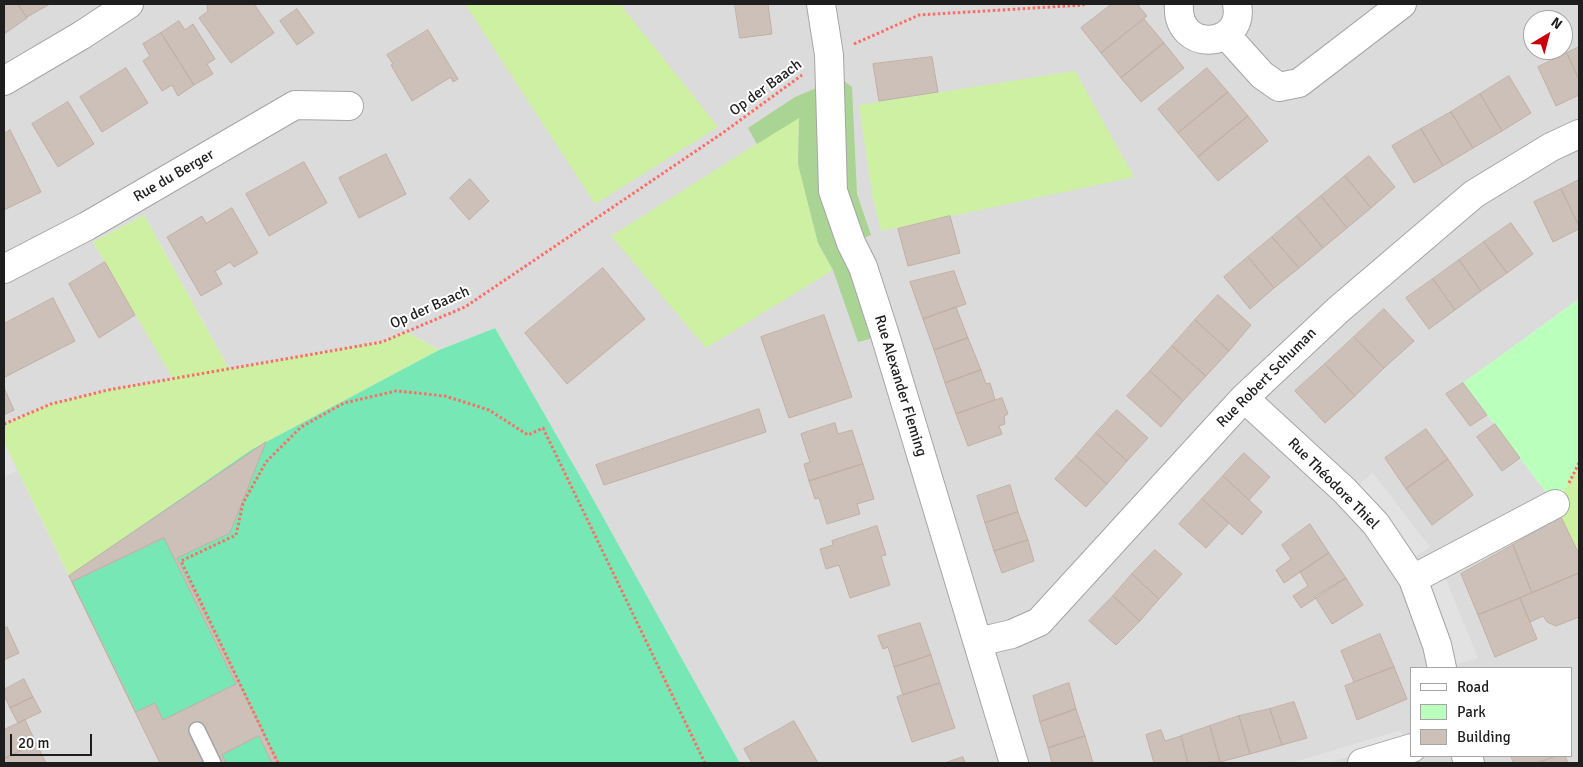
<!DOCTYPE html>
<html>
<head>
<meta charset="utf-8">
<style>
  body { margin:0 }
  #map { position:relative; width:1583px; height:767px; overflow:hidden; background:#f0ebe3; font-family:Signika,sans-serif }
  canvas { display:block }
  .frame { position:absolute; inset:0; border:5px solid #1e1e1e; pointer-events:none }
  .legend { position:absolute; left:1410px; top:667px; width:162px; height:90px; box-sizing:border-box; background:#fff; border:1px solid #a5a5a5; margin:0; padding:6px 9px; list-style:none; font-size:15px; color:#1e1e1e }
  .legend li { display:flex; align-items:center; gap:10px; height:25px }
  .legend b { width:25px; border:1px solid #a5a5a5 }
  .north { position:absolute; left:1523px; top:10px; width:50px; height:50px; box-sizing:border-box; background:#fff; border:1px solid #a5a5a5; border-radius:50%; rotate:37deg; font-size:14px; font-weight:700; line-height:20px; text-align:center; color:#1e1e1e }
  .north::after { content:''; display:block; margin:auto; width:18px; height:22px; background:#cc000c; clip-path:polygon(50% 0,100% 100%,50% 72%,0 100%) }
  .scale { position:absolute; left:10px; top:734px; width:82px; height:22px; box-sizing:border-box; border:2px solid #1e1e1e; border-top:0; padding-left:6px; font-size:15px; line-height:18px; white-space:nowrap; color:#1e1e1e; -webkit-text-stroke:4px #fff; paint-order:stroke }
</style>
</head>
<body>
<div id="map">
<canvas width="1583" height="767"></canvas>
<div class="frame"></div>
<ul class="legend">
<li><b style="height:6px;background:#fff"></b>Road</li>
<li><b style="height:14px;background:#bbffbc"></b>Park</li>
<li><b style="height:14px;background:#ccc0b8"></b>Building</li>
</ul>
<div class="north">N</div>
<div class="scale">20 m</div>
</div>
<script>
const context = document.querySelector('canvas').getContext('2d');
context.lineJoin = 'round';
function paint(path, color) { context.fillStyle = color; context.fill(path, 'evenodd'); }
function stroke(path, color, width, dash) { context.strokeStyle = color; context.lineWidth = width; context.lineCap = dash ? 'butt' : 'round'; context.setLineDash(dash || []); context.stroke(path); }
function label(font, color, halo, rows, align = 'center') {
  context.font = font + ' Signika,sans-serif'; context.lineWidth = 4; context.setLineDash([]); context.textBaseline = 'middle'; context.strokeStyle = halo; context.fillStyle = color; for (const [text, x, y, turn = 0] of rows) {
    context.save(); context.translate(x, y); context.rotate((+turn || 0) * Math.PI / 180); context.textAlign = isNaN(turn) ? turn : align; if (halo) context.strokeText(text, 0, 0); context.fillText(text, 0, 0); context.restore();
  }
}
paint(new Path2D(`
  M4,4h1575v295l-116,84 92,121 24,50v209h-839l-152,-273 -93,-162 -56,22 -33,-18 -24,10 -153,27 -85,-154 -51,27 81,137 -66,11 -57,14 -47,20zM1533,20h30v30h-30zM1412,668h160v88h-160z
  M4,442l65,134 93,187h-158z`), '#dcdbdb');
paint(new Path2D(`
  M465,4h155l98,123 -123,77z
  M1075,71l59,106 -253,54 -9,-37 -13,-89z
  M799,117l-1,47 20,79 15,27 -127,78 -95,-112z
  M144,215l85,154 153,-27 24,-10 33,18 -188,100 -182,126 -65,-134v-18l47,-20 57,-14 65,-11 -80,-137z
  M1579,463v18l-2,1 2,4v68l-24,-50 11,-16z`), '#cdf0a3');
paint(new Path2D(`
  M840,78l12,9 5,107 14,41 -19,8 33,92 -27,7 -25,-72 -15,-27 -20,-79 1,-46 -42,26 -9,-16 47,-31z`), '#aad493');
paint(new Path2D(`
  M1579,299v164l-13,25 -11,16 -92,-121z`), '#bbffbc');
paint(new Path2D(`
  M495,328l93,162 152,273h-578l-93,-187 182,-126 188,-100z`), '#78e7b6');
paint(new Path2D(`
  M4,442l13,29 -13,6z
  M1373,473l57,74 -17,11 -59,-70z
  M1443,572l35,86 -27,8 -27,-84z
  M1401,730l3,9 -76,24h-37z`), '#e2e2e2');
const building = new Path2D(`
  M4,4h14l9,14 -23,16z
  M18,4h32l-23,13z
  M209,4h45l20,29 -43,30 -32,-45 9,-7 -1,-6z
  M735,4h33l4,30 -32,4z
  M1112,4h25l10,12 -46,37 -20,-25z
  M297,9l17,24 -17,12 -17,-24z
  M1144,19l20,24 -43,35 -20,-25z
  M179,21l6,9 8,-6 22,35 -8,5 6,10 -19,11 -33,-52z
  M428,30l30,49 -5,3 -2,-5 -39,24 -21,-36 2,-1 -6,-9z
  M161,33l33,52 -16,11 -6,-11 -10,6 -19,-30 7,-5 -7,-12z
  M1164,43l20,25 -43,34 -20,-24z
  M1579,47v33l-12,-27z
  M1567,53l12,27v15l-23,11 -18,-39z
  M932,57l6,35 -59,9 -6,-37z
  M126,68l22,35 -46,29 -22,-35z
  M1207,68l21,24 -50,41 -20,-24z
  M1509,76l22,37 -29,18 -22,-37z
  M1228,92l20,24 -50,41 -20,-24z
  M1480,94l22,37 -29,17 -22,-36z
  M68,102l26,42 -36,23 -26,-43z
  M1451,112l22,36 -30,18 -22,-37z
  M1248,116l20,25 -50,40 -20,-24z
  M1421,129l22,37 -29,17 -22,-37z
  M10,130l31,62 -37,18v-76z
  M386,154l20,40 -47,24 -20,-40z
  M1369,156l26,31 -24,21 -26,-32z
  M304,162l23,41 -58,33 -23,-42z
  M1345,176l26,32 -24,20 -26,-32z
  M470,179l19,22 -20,19 -19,-22z
  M1579,180v46l-18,-37z
  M1561,189l18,37v3l-26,13 -19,-40z
  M1321,196l26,32 -24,20 -26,-32z
  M232,208l26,45 -24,14 -4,-5 -15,9 7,13 -21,12 -34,-59 35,-21 4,7z
  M950,216l10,37 -52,13 -10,-37z
  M1297,216l26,32 -24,20 -27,-31z
  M1511,223l22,31 -26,19 -23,-31z
  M1272,237l27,31 -25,20 -26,-31z
  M1484,242l23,31 -26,18 -22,-31z
  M1248,257l26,31 -24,21 -26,-32z
  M1459,260l22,31 -26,19 -22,-31z
  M105,262l30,53 -36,23 -30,-54z
  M603,268l42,51 -78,65 -42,-51z
  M954,271l12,33 -43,15 -13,-37z
  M1433,279l22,31 -26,19 -23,-31z
  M1218,295l33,30 -22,26 -34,-31z
  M53,298l22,43 -70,36 -1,-2v-51z
  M956,307l12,31 -34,12 -11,-31z
  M1384,309l30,32 -30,27 -30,-31z
  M824,315l28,82 -63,21 -28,-81z
  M1195,320l34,31 -23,25 -34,-30z
  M1354,337l30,31 -29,28 -30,-32z
  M968,338l13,32 -36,13 -11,-33z
  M1172,346l34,30 -23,25 -33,-30z
  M1325,364l30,32 -30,27 -30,-32z
  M981,370l5,14 4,-1 5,17 -39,14 -11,-31z
  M1150,371l33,30 -22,26 -34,-31z
  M1463,383l24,32 -17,11 -24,-32z
  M5,390l9,20 -10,5v-24z
  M1002,398l6,16 -4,2 1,8 -6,2 3,8 -34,12 -12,-32z
  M759,409l7,23 -162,53 -8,-20z
  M1117,410l31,28 -21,23 -31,-28z
  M835,423l3,11 14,-4 11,34 -54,17 -5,-17 6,-2 -9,-28z
  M1495,424l25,34 -18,13 -25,-34z
  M1426,429l22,30 -42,30 -21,-31z
  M1096,433l31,28 -20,23 -31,-28z
  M266,442l-36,91 -53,25 101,205h-118l-91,-187z
  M1244,453l26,24 -21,23 -26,-24z
  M1076,456l31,28 -21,23 -31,-28z
  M1448,459l25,36 -41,30 -26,-36z
  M863,464l11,35 -17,5 3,10 -33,10 -8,-26 -4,1 -6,-18z
  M1223,476l39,36 -20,23 -40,-36z
  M1010,485l8,27 -33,11 -8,-27z
  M1202,499l27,24 -23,25 -27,-24z
  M1018,512l10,28 -34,11 -9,-28z
  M1561,517l18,37v19l-47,20 -19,-48z
  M1310,524l19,29 -45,30 -8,-13 15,-11 -9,-14z
  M877,526l9,29 -5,1 9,29 -40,13 -11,-33 -13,4 -6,-20 13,-4 -1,-4z
  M164,538l72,146 -73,36 -8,-17 -19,9 -64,-130z
  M1028,540l6,21 -32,12 -8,-22z
  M1513,545l19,48 -54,22 -17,-41z
  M1155,550l27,24 -23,25 -27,-25z
  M1329,553l17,25 -45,30 -8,-12 15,-10 -8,-14z
  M1579,573v44l-23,9 -9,-4 -4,-6 -13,6 -10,-24z
  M1132,574l27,25 -19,22 -27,-25z
  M1346,578l17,27 -31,19 -17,-27z
  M1113,596l27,25 -24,24 -27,-24z
  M1520,598l17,41 -42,18 -17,-42z
  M920,623l11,32 -37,12 -6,-20 -5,2 -5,-13z
  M7,627l12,26 -15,7v-31z
  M1380,634l14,33 -40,15 -13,-31z
  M931,655l9,28 -37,12 -9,-28z
  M1394,667l13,32 -50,21 -12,-34z
  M24,679l9,18 -23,11 -6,-13v-5z
  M940,683l15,45 -43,14 -15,-45z
  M1069,683l7,26 -36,13 -7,-26z
  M33,697l8,15 -23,11 -8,-15z
  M1294,702l13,36 -25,7 -12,-36z
  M1076,709l9,27 -37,12 -8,-26z
  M1270,709l12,36 -32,9 -11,-38z
  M1239,716l11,38 -30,8 -10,-36z
  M25,720l11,23 -32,16v-29z
  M794,721l24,42h-66l-8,-14z
  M1210,726l10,36 -32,1 -7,-27z
  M1161,730l4,11 16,-5 7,27h-34l-8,-28z
  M259,736l13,27h-46l-4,-8z
  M1085,736l8,27h-41l-4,-15z
  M36,743l10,20h-42v-4z
  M1511,756h42v1l-15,6h-24z
  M1556,756h9l3,7h-30z
  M963,757l2,6h-20z`);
paint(building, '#ccc0b8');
stroke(building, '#c3afa3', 1);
const lane = new Path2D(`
  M197,730l16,33`);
const street = new Path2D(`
  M821,4l8,51 4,136 18,52 12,24 22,68 129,428
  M1179,4c-4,50 67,45 58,0
  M1226,35l36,40 17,12 20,-4 103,-79
  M4,81l78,-46 47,-31
  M4,269l83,-43 208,-121 54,1
  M1244,398l100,92 32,34 37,55 24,66 5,23
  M1413,579l142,-75
  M978,642l34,-8 27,-12 205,-224 94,-88 136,-116 77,-47 28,-13
  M1466,756l4,7
  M1362,763l50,-15`);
stroke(lane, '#a5a5a5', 18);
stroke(street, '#a5a5a5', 30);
stroke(new Path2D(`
  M854,44l65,-29 164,-10 1,-1
  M4,424l47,-20 57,-14 274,-48 83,-35 259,-175 78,-57
  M1569,483l10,-20
  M278,763l-97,-202 55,-26 7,-32 23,-41 35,-35 43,-24 52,-12 49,5 44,14 39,25 15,-7 162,335`), '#ff6b65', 3, [2.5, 2.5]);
stroke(lane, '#fff', 15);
stroke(street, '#fff', 28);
label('15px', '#1e1e1e', '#fff', [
  ["Op der Baach",766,88,-36],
  ["Rue du Berger",174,176,-30],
  ["Op der Baach",430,308,-24],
  ["Rue Robert Schuman",1267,378,-45],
  ["Rue Alexander Fleming",900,386,73],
  ["Rue Théodore Thiel",1333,484,45]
]);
</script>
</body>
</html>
